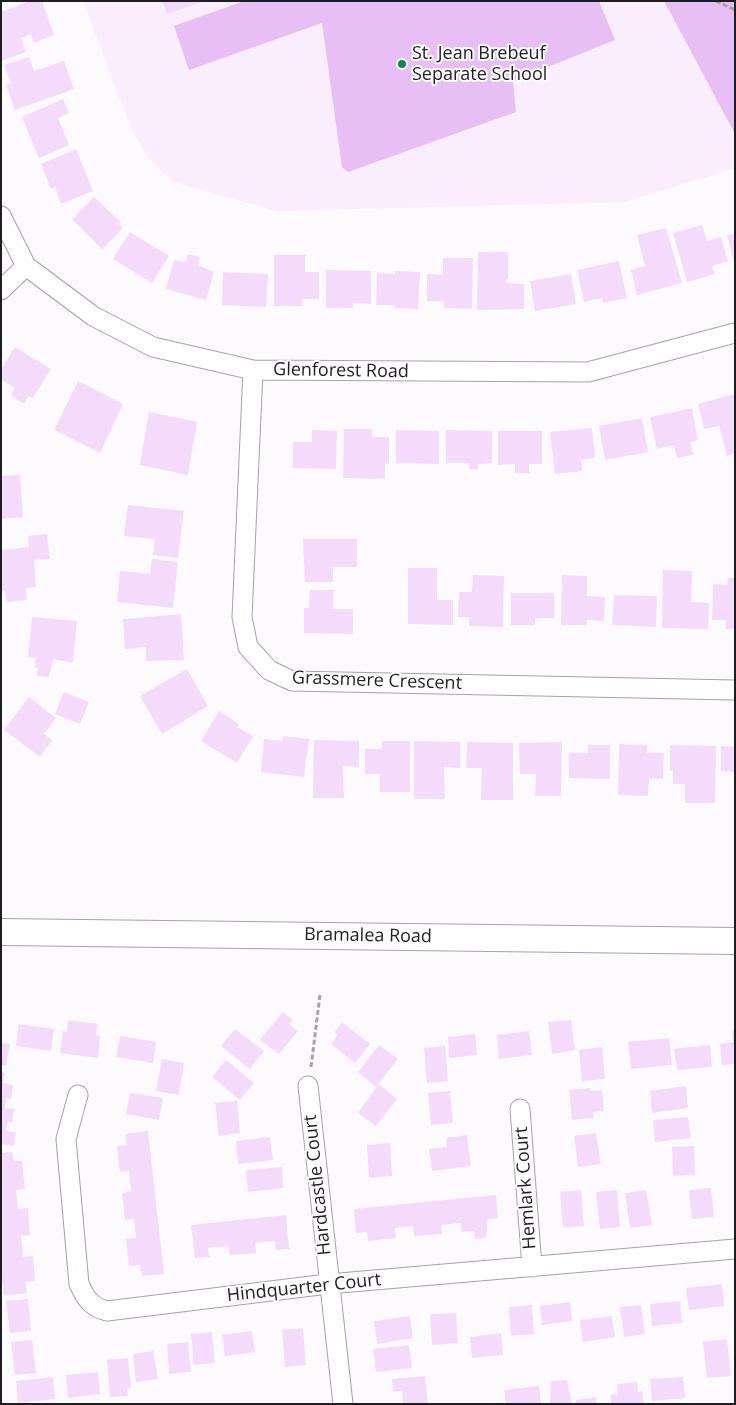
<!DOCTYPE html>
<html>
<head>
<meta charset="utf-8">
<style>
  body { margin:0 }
  #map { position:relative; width:736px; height:1405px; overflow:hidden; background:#fdfafe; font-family:"Open Sans",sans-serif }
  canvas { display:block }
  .frame { position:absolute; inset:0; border:2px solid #1f1d20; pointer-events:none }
</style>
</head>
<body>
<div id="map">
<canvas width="736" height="1405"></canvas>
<div class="frame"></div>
</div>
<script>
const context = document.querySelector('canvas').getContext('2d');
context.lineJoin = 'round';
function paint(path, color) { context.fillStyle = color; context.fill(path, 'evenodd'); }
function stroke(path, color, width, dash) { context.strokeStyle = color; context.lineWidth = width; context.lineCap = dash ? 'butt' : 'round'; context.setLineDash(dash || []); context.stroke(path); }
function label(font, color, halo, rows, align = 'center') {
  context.font = font + ' "Open Sans",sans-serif'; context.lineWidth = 4; context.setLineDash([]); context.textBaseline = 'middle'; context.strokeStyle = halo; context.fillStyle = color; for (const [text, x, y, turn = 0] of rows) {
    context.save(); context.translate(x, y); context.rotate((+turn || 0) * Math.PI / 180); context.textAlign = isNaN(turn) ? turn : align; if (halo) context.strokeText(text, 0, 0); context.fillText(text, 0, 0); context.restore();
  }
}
paint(new Path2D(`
  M83,1h581l71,133v34l-110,34 -349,9 -103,-29 -25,-24 -18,-32z`), '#faedfe');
paint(new Path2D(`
  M244,1h355l16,39 -102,41 3,31 -168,60 -6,-5 -20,-144 -133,47 -15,-44z
  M664,1h71v133z`), '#e7bff4');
paint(new Path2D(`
  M30,1h12l12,34 -20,8 -3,-9 -10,4 5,14 -24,9 -1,-49z
  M162,1h40v1l-35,12z
  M29,57l5,14 30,-10 10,28 -59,21 -9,-25 5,-2 -7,-18z
  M63,99l6,14 -11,5 11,27 -30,13 -17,-41z
  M76,149l17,42 -32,13 -6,-17 -4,2 -10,-25z
  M94,197l27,25 -2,2 4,4 -21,21 -30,-30z
  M702,225l5,16 14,-4 7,24 -16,5 3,8 -28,8 -14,-49z
  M666,228l16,55 -45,12 -6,-25 14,-4 -8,-31z
  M130,232l39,24 -17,27 -39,-24z
  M735,234v28h-1l-7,-27z
  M478,252h30v27h-2v4l18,1v25l-47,1z
  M188,254l12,3 -2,8 16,7 -8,28 -40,-11 8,-29 12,2z
  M274,255h31v17h14v27h-17v7h-28z
  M443,258h30l-1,51 -28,-1v-7h-17v-27l16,1z
  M619,261l8,37 -24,5 -1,-5 -18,4 -7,-32z
  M326,270l45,1v33l-18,-1v5h-27z
  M395,271l25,1 -2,37 -23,-1v-3h-19l1,-32 18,1z
  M223,272l45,2 -2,33 -44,-2z
  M571,274l5,30 -41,7 -5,-30z
  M15,347l36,22 -18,29 -4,-2 -5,8 -13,-9 4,-7 -14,-9v-9z
  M78,381l45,23 -23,49 -46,-23z
  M735,394v59l-8,3 -8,-30 -15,3 -6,-25z
  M692,408l6,32 -8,2 3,13 -16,3 -3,-13 -17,4 -7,-32z
  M149,412l48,10 -9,53 -48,-10z
  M642,418l6,34 -43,8 -6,-34z
  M592,428l3,30 -14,2 1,11 -27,3 -5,-42z
  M344,429h28v8h17v27l-4,-1v16l-42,-1z
  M312,430l25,1 -1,38 -43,-1v-26h19z
  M396,430l43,1v33l-43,-1z
  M446,430l46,1v32l-14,1v5h-9v-6h-23z
  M498,431h44v33h-13v9h-14v-9l-17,1z
  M20,475l3,42 -22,2v-43z
  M128,505l56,6 -6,47 -25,-3 2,-16 -31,-3z
  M47,534l3,25 -16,1 2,27 -10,1 1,12 -21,2 -1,-12 -4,1v-41l28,-3 -1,-11z
  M303,539h54v28h-24v15h-28z
  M152,559l26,3 -5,46 -56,-6 3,-31 30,3z
  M408,568h29v32h16v25l-45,-1z
  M663,570l29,1 -1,31 18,1 -1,26 -46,-1z
  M473,575l31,1 -1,51 -34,-1v-9h-11l1,-25h13z
  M562,575l25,1v20l18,1 -1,24 -17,-1v5h-26z
  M728,578h7v51h-9v-9h-14l1,-36 14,1z
  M310,590h24l-1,19h20v25l-49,-1v-25h5z
  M511,593h43v25h-19v7h-24z
  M614,595l43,1 -1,31 -44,-2z
  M181,614l3,46 -38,1v-14l-21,2 -2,-30z
  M32,617l45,4 -4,42 -20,-4 -4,18 -12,-1 1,-9h-3l1,-9 -8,-1z
  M187,669l21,37 -46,28 -22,-38z
  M64,692l25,10 -9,22 -25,-10z
  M29,697l27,21 -12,16 8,6 -12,17 -36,-27z
  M219,711l20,13 -2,3 16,9 -16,27 -36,-22z
  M283,736l26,3 -5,38 -43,-5 3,-33 18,2z
  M314,740l45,1v26l-16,-1 1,32h-31z
  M382,741h28v51h-30v-18h-15v-25h17z
  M414,741l46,1v26l-16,-1 1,32h-31z
  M467,742l46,1v57h-32l1,-32h-16z
  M562,742l-1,54h-26l1,-22h-16l-1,-31z
  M619,744l28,1v8h17l-1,26 -14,-1 -1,18 -30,-1z
  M588,745h22v34l-41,-1v-25h19z
  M670,745l46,1 -1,57h-30v-19h-12v-13h-3z
  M721,746l14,1v25l-14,-1z
  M283,1012l10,8 -4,4 9,7 -19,23 -19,-14z
  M68,1020l30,4 -2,11 4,1 -2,22 -38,-5 3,-22 4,1z
  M571,1020l4,30 -23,4 -4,-32z
  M342,1022l28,22 -15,19 -24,-19 7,-9 -3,-3z
  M19,1024l35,5 -3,22 -35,-5z
  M235,1029l29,22 -14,18 -29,-23z
  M735,1030v34l-13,1 -2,-21 13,-2 -1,-11z
  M529,1031l3,24 -33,4 -2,-24z
  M475,1034l2,21 -28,3 -1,-21z
  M120,1036l36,6 -3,21 -37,-6z
  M669,1038l3,27 -41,4 -3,-27z
  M1,1043l9,1 -4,22 -5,-1z
  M379,1045l19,14 -22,28 -18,-15z
  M710,1045l2,22 -35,3 -3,-21z
  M445,1046l3,35 -21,2 -3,-35z
  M602,1047l3,32 -23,2 -3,-31z
  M162,1059l22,4 -5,32 -23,-4z
  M226,1060l28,23 -14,17 -28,-23z
  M1,1072l4,1 -2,10 10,2 -2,14 -5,-1 -1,10 9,1 -2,14 -4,-1 -2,9 10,1 -2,14 -13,-2z
  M379,1084l18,15 -21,27 -18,-13z
  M686,1086l2,22 -36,5 -2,-22z
  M590,1088l1,3 11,-1 2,21 -11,1 1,6 -22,2 -3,-30z
  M450,1091l3,32 -22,2 -3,-32z
  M130,1093l33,5 -4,22 -33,-6z
  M237,1101l3,32 -21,3 -4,-33z
  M688,1117l3,21 -36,4 -2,-22z
  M148,1131l16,143 -22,2 -2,-11 -11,1 -3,-27 10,-1 -2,-19 -9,1 -3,-27 9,-2 -2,-20 -9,1 -3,-26 10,-1 -2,-11z
  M596,1133l5,31 -23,3 -4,-31z
  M467,1135l4,31 -39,5 -3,-22 18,-2 -1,-9z
  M270,1137l3,23 -35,4 -2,-23z
  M390,1143l2,33 -23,2 -2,-33z
  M694,1146l1,29 -22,1 -1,-29z
  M12,1152l2,9h8l3,28 -9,1 2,19 10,-1 2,27 -9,1 2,21 10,-1 2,25 -9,1 1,11 -23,3 -3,-31v-112z
  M282,1167l1,21 -35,4 -2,-22z
  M711,1188l3,29 -22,2 -3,-29z
  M581,1190l3,36 -21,2 -3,-36z
  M617,1190l3,37 -20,2 -4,-37z
  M646,1190l6,35 -22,3 -5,-35z
  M496,1195l2,23 -10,1 -2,19 -11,1 -1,-8 -12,1 -1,-9 -20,2 1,9 -28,2 -1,-10 -18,2 1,10 -28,3 -1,-9 -11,1 -2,-24z
  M286,1215l3,34 -13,1 -1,-9 -20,2 1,10 -26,2 -1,-9 -21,2 1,9 -14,1 -4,-33z
  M722,1284l2,22 -35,4 -3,-22z
  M28,1299l3,32 -21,2 -4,-32z
  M680,1301l2,22 -30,3 -2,-22z
  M570,1302l2,19 -30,4 -2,-19z
  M532,1305l2,29 -23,2 -2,-29z
  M641,1305l4,29 -21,3 -4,-30z
  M456,1313l2,30 -26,2 -2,-31z
  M410,1316l3,22 -36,6 -3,-23z
  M612,1316l3,21 -32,5 -3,-22z
  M303,1328l3,37 -21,2 -3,-37z
  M252,1331l3,21 -30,4 -3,-21z
  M212,1332l3,31 -21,2 -3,-31z
  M501,1333l2,22 -31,3 -2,-21z
  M727,1339l4,37 -24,2 -4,-36z
  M32,1340l4,33 -21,2 -4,-33z
  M188,1342l3,30 -22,2 -2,-30z
  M409,1345l3,23 -36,4 -3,-23z
  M153,1351l5,28 -22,3 -3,-28z
  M128,1358l3,30h-4l1,8 -18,1 -3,-37z
  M98,1372l2,22 -32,4 -2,-23z
  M425,1376l3,28h-25l-1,-13 -9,1 -1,-13z
  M53,1377l2,22 -37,4 -2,-22z
  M683,1377l2,21 -33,3 -2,-22z
  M567,1380l5,24h-22l1,-23z
  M637,1382l1,10 4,-1 2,13h-33v-9l7,-1 -1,-10z
  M539,1386l2,18h-35l-2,-14z
  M596,1397l1,7h-21v-4z`), '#f4dbfc');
const minor = new Path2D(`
  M1,216l25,50 67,50 60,31 100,23 335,2 147,-39
  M1,290l25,-24
  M253,370l-11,247 6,30 21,23 23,11 443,9
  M308,1086l35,318
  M78,1095l-12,44 13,145c7,15 12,23 28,27l221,-27 407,-35
  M520,1109l12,158`);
const secondary = new Path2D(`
  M1,932l734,9`);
stroke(minor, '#a8a0aa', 21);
stroke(secondary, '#a8a0aa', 28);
stroke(new Path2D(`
  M716,1l19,9
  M311,1067l9,-72`), '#a6a4a7', 3, [5, 2.5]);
stroke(minor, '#fff', 19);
stroke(secondary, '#fff', 26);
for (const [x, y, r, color] of [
  [402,64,5,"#118666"]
]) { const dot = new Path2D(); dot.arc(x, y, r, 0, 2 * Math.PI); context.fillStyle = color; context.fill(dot); stroke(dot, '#fff', 2); }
label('18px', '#1f1d20', '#fff', [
  ["St. Jean Brebeuf",412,54],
  ["Separate School",412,75]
], 'left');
label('18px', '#1f1d20', '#fff', [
  ["Glenforest Road",341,371,1],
  ["Grassmere Crescent",377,681,2],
  ["Bramalea Road",368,936,1],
  ["Hardcastle Court",318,1185,-96],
  ["Hemlark Court",526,1188,-94],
  ["Hindquarter Court",304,1288,-6]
]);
</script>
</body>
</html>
